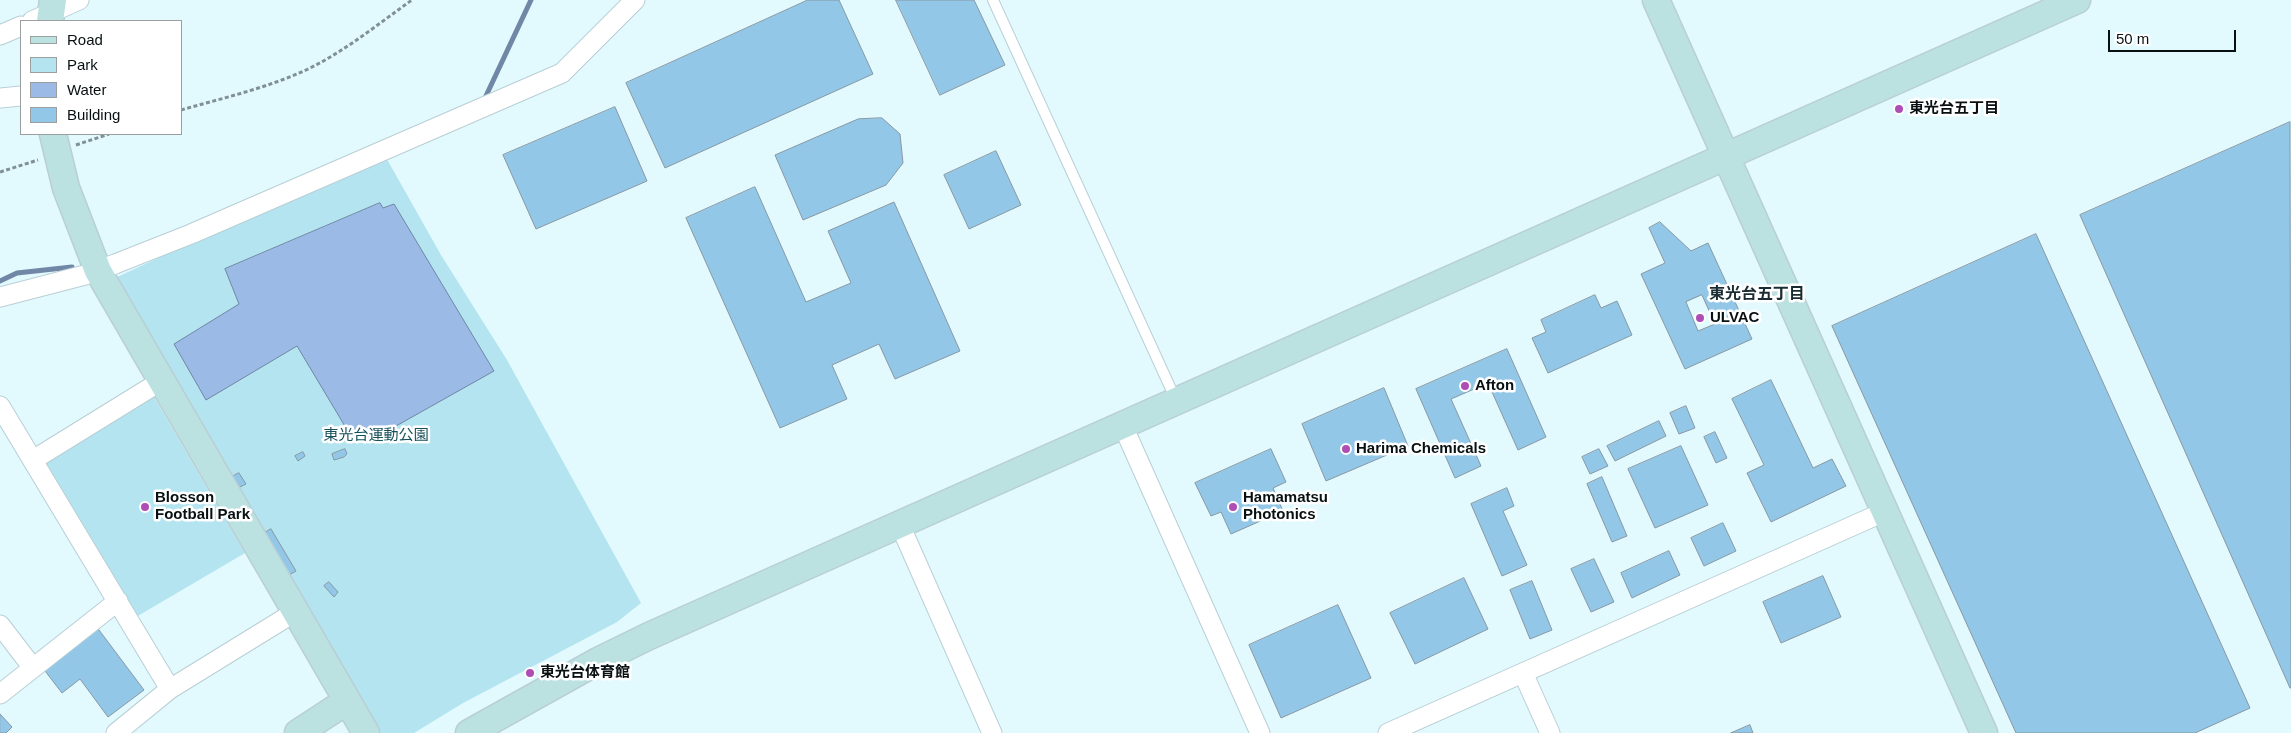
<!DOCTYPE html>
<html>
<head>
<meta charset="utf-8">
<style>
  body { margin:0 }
  #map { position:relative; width:2291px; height:733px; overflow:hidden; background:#e2f9fe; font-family:Arial,sans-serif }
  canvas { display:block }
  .legend { position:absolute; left:20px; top:20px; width:162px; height:115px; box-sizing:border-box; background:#fff; border:1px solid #9c9fa0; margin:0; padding:6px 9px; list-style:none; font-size:15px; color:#081012 }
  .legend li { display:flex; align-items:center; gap:10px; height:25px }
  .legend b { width:25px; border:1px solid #9c9fa0 }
  .scale { position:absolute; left:2108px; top:30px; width:128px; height:22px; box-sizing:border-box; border:2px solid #081012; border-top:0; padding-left:6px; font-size:15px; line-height:18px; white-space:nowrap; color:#081012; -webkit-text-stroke:4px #fff; paint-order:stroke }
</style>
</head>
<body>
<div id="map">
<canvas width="2291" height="733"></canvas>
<ul class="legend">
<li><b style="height:6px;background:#bbe2e1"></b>Road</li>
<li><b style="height:14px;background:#b3e4f0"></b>Park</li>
<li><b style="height:14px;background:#9cbae6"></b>Water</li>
<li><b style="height:14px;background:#92c7e8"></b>Building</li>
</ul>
<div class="scale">50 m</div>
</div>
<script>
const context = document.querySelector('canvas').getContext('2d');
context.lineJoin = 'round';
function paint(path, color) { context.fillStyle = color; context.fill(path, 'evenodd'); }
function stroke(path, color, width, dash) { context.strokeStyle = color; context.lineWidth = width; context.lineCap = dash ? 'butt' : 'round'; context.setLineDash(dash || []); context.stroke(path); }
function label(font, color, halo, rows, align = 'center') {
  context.font = font + ' Arial,"Noto Sans JP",sans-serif'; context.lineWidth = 5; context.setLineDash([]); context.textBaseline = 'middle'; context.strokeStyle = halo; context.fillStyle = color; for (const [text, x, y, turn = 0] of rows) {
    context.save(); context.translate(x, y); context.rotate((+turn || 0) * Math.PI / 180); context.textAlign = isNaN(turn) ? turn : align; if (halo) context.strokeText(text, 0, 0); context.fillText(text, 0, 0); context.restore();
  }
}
paint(new Path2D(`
  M384,154l57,101 66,105 134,243 -24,19 -154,81 -49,30h-35l-264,-455z
  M154,397l91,156 -109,64 -91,-156z`), '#b3e4f0');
const water = new Path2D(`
  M380,203l3,5 11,-4 100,167 -98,55 -7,2 1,3 -35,12 -58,-97 -91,54 -32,-56 65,-40 -14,-35z`);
paint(water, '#9cbae6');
stroke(water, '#7087a6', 1);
stroke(new Path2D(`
  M482,100l3,-2 46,-98
  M0,281l17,-8 55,-6`), '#7087a6', 5);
const building = new Path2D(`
  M808,0h31l34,74 -208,94 -39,-85z
  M896,0h78l31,65 -65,30z
  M615,107l32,74 -111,48 -33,-74z
  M882,118l18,16 3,29 -17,22 -83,35 -28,-65 83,-36z
  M2290,122l1,566h-1l-210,-473z
  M996,151l25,54 -52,24 -25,-54z
  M755,187l51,115 45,-19 -23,-52 66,-29 66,149 -65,28 -16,-35 -47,21 15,34 -67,29 -94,-210z
  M1660,222l31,29 17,-8 44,96 -67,30 -44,-95 24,-11 -16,-35zM1702,295l13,29 -17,7 -12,-29z
  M2036,234l214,474 -55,25h-179l-184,-407z
  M1595,295l6,13 16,-7 15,34 -84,38 -16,-35 14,-6 -5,-12z
  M1507,349l39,88 -28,13 -30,-67 -37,16 30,67 -26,12 -39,-89z
  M1771,380l42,88 19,-9 14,27 -75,36 -24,-49 17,-8 -32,-66z
  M1384,388l24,58 -82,35 -24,-57z
  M1686,406l9,22 -16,6 -9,-21z
  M1659,421l7,15 -51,25 -8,-15z
  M1715,432l12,26 -11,5 -12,-26z
  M1681,446l27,59 -53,23 -27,-59z
  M345,449l2,5 -3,3 -10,3 -2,-6z
  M1271,449l15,33 -13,6 10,23 -52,23 -10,-22 -10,4 -16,-33z
  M1599,449l9,17 -18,8 -8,-17z
  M303,452l2,4 -7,5 -3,-5z
  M239,473l7,11 -8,4 -6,-11z
  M1602,477l25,59 -15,6 -25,-58z
  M1507,488l7,18 -11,5 24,54 -25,11 -31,-72z
  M1723,523l13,28 -32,15 -13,-28z
  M271,529l25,42 -12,7 -24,-42z
  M1669,551l11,24 -48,23 -11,-25z
  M1594,559l20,43 -23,10 -20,-43z
  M1823,576l18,41 -60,26 -18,-41z
  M1464,578l24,51 -73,35 -25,-51z
  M1532,581l20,49 -22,9 -20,-49z
  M329,582l9,10 -4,5 -10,-11z
  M1338,605l33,73 -90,40 -32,-73z
  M96,626l48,64 -36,27 -28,-38 -18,14 -20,-26z
  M0,714l12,13 -6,6h-6z
  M1750,725l3,8h-22z`);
paint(building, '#92c7e8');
stroke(building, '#8798a3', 1);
const lane = new Path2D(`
  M993,0l183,400`);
const street = new Path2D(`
  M32,21l47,-21
  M0,35l21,-9
  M0,98l21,-2
  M0,297l85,-22 30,-11 76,-30 371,-161 73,-73
  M0,406l170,283
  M1123,426l137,307
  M33,460l128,-79
  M900,525l92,208
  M0,625l33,43
  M1523,673l27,60
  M0,694l118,-93
  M116,733l54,-44 125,-77
  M1388,733l498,-222`);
const secondary = new Path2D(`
  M1656,0l328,733
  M50,21l3,-21
  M53,134l13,54 32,83 268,462
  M298,733l49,-32
  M469,733l129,-72 51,-25 1428,-636`);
stroke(lane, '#b9cfd5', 12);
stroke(street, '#b9cfd5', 21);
stroke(secondary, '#b9cfd5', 29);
stroke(new Path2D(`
  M181,110c42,-12 86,-22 125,-40 38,-18 72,-46 106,-70
  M76,145l33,-11
  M0,172l38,-12`), '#809094', 3, [4, 2.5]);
stroke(lane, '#fff', 10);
stroke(street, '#fff', 19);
stroke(secondary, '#bbe2e1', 26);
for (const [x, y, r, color] of [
  [1899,109,5,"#ae4db4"],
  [1700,318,5,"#ae4db4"],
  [1465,386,5,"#ae4db4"],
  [1346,449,5,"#ae4db4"],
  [145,507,5,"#ae4db4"],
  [1233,507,5,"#ae4db4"],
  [530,673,5,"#ae4db4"]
]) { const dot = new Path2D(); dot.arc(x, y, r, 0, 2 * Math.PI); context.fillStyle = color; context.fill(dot); stroke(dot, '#fff', 2); }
label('bold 15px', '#081012', '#fff', [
  ["東光台五丁目",1909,109],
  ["ULVAC",1710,318],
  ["Afton",1475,386],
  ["Harima Chemicals",1356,449],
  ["Blosson",155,498],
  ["Football Park",155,515],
  ["Hamamatsu",1243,498],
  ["Photonics",1243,515],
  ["東光台体育館",540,673]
], 'left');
label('15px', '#15505b', '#fff', [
  ["東光台運動公園",376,436]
]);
label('bold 16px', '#1a2c31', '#fff', [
  ["東光台五丁目",1757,295]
]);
</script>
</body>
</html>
